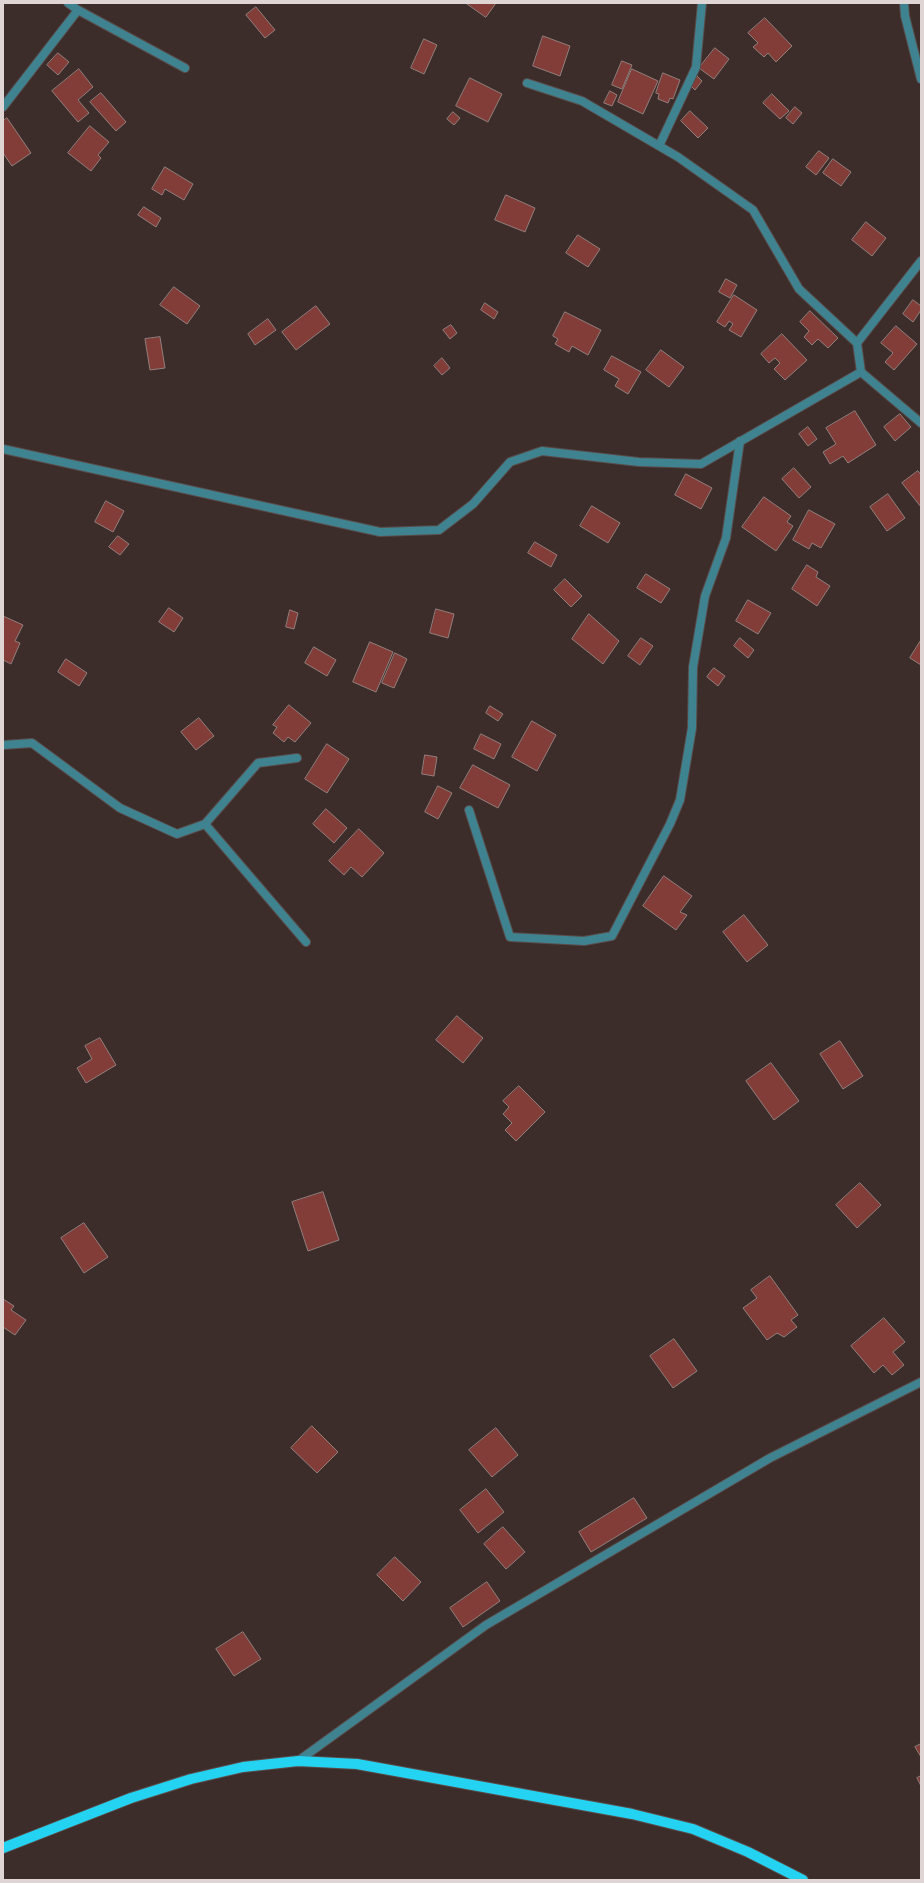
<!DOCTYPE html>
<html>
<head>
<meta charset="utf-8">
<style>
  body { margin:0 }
  #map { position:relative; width:924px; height:1883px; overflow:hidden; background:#3c2d2b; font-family:Bitter,serif }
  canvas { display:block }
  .frame { position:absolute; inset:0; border:4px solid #dfd5d4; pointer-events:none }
</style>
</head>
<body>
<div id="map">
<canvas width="924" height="1883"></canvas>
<div class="frame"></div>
</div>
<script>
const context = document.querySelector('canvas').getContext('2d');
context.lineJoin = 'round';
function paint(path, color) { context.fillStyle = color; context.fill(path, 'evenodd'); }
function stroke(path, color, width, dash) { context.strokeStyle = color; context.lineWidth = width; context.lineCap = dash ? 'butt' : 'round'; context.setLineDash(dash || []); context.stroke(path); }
const building = new Path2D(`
  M466,3h30l-10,14z
  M256,7l19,23 -10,8 -19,-23z
  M765,18l27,28 -16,16 -8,-9 -4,4 -11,-10 5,-4 -10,-10z
  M543,36l27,10 -10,30 -27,-10z
  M424,39l13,6 -13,29 -13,-6z
  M715,48l14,11 -15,20 -15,-11z
  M58,53l11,9 -11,13 -11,-10z
  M622,61l10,4 -10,24 -10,-4z
  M79,69l14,18 -15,13 11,13 -11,9 -26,-31z
  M632,69l26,12 -15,33 -25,-12z
  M663,73l17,7 -7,19 -3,-1 -2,5 -10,-4 1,-5 -3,-1z
  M697,76l5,5 -7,9 -5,-5z
  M470,78l32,16 -14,28 -32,-16z
  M610,91l7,4 -5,11 -8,-3z
  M101,93l25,29 -10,9 -26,-29z
  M772,94l17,17 -9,8 -17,-16z
  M795,107l7,6 -9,11 -7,-6z
  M690,111l18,17 -10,10 -17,-17z
  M453,112l7,6 -6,7 -7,-6z
  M7,118l24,35 -19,13 -9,-13v-32z
  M90,126l19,16 -11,13 3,3 -10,13 -23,-18z
  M819,151l10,7 -13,17 -10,-8z
  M833,159l18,13 -10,14 -18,-13z
  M165,167l28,17 -9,16 -19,-11 -3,6 -10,-6z
  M506,195l29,13 -10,24 -30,-12z
  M144,207l17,11 -5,9 -18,-12z
  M866,222l20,16 -14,18 -20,-16z
  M578,235l22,14 -12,18 -22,-14z
  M726,279l11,6 -7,13 -11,-6z
  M174,287l26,19 -13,18 -27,-19z
  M734,295l23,15 -16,27 -12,-7 4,-6 -4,-3 -4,6 -8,-5z
  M913,300l8,6v4l-8,12 -10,-8z
  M485,303l13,9 -4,7 -13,-9z
  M316,306l14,18 -34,26 -14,-18z
  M810,311l28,27 -10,10 -10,-9 -6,6 -8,-8 5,-6 -9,-9z
  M565,312l36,18 -13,25 -16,-9 -3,6 -14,-8 3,-5 -5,-3z
  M268,319l8,11 -21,15 -7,-11z
  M451,325l6,8 -7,6 -7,-9z
  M896,326l21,18 -23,26 -9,-8 8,-9 -12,-10z
  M782,334l25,26 -22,20 -11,-11 6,-6 -5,-5 -6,5 -8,-9z
  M160,337l5,31 -15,2 -5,-31z
  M661,350l23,17 -15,20 -23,-17z
  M612,356l29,16 -13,22 -13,-8 4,-7 -15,-9z
  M442,358l8,10 -8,7 -8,-9z
  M855,411l21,34 -28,18 -5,-7 -13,8 -7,-12 13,-8 -10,-16z
  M900,414l11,13 -16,14 -11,-14z
  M808,427l9,12 -9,7 -9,-12z
  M794,468l17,19 -12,11 -17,-19z
  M918,471l3,4v32l-19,-24z
  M686,474l26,14 -11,21 -26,-14z
  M888,494l17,24 -18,13 -17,-24z
  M764,497l27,19 -4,6 6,4 -17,25 -34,-24z
  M106,501l18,10 -11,21 -18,-10z
  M592,506l28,17 -12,20 -28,-17z
  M809,510l26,14 -14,24 -9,-5 -3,6 -16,-9z
  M118,536l11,8 -9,11 -11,-8z
  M535,542l22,13 -6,12 -23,-14z
  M807,565l11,7 -2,5 14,9 -13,20 -25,-17z
  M646,574l24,15 -9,14 -24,-15z
  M565,579l17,17 -11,11 -17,-17z
  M748,600l23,13 -13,21 -22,-13z
  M169,608l14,10 -9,14 -15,-10z
  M436,609l18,5 -6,24 -18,-5z
  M290,610l8,3 -4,16 -8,-2z
  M589,614l30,27 -16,23 -31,-25z
  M3,616l20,9 -8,16 5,2 -9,21 -8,-4z
  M641,638l12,8 -13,19 -12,-9z
  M740,638l14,12 -6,8 -14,-12z
  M921,640v25l-11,-7z
  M370,642l23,10 -17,40 -23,-10z
  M314,647l22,13 -9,16 -22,-13z
  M395,653l12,6 -13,29 -12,-5z
  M66,659l21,14 -8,13 -21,-14z
  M714,668l11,8 -7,10 -11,-9z
  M289,705l22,18 -16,19 -7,-5 -4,5 -11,-9 4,-6 -4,-2z
  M490,706l13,8 -5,7 -12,-8z
  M199,718l15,18 -18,14 -15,-18z
  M532,721l24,14 -19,36 -25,-14z
  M481,734l20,10 -7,15 -20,-10z
  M327,744l22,15 -22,34 -22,-14z
  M425,755l12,2 -3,19 -12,-2z
  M473,765l37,20 -12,23 -38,-20z
  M438,786l14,7 -14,26 -13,-7z
  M326,809l21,19 -13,15 -21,-19z
  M359,829l25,24 -22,24 -11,-10 -7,8 -15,-14z
  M664,876l28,20 -12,16 7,3 -11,15 -33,-24z
  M744,915l24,30 -21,17 -24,-30z
  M457,1016l26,22 -20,25 -27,-23z
  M100,1038l16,27 -30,18 -9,-15 15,-9 -7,-13z
  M840,1041l23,35 -20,13 -23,-35z
  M771,1063l28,38 -25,19 -28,-39z
  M519,1086l26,26 -29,29 -11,-11 7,-7 -9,-9 6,-7 -6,-6z
  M860,1183l21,22 -24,23 -21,-23z
  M323,1192l16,48 -31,11 -16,-49z
  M84,1223l24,34 -24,16 -23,-35z
  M770,1276l28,39 -7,5 6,7 -13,10 -7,-4 -10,7 -24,-32 14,-10 -6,-8z
  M3,1299l11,7 -3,4 15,10 -11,15 -12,-8z
  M884,1318l21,24 -12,10 11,13 -12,10 -9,-10 -9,8 -23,-27z
  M674,1339l23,32 -24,17 -23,-32z
  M312,1426l26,26 -21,21 -26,-25z
  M496,1428l22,27 -26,22 -23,-27z
  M486,1489l18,23 -26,21 -18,-23z
  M634,1498l13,20 -56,34 -12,-20z
  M503,1527l22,25 -19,17 -22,-25z
  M395,1557l26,25 -18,19 -26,-26z
  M487,1582l13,19 -37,26 -13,-19z
  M243,1632l18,27 -27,17 -18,-27z
  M921,1744v13l-6,-10z
  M921,1776v10l-4,-8z`);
paint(building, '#833d38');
stroke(building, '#927f7c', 1);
const minor = new Path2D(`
  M68,3l10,7 107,58
  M904,3l1,13 16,63
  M527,83l55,18 96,56 75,53 46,79 58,54 4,29
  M3,107l75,-97
  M659,146l37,-79 6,-64
  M857,343l64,-82
  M3,449l377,83 59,-2 34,-26 37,-42 32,-11 97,11 62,2 160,-92 60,51
  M3,745l29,-2 88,65 57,26 28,-10
  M297,758l-39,5 -53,61 101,118
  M469,810l41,127 74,4 28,-5 58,-112 10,-24 12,-72 1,-61 12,-71 21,-58 14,-97
  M298,1761l188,-136 284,-167 151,-76`);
const primary = new Path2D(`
  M3,1848l128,-50 60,-19 52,-12 55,-6 59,3 275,50 61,15 55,23 55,28`);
stroke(minor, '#594b49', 10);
stroke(primary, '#594b49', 12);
stroke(minor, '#3f8391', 8);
stroke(primary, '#23d3f1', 10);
</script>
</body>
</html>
